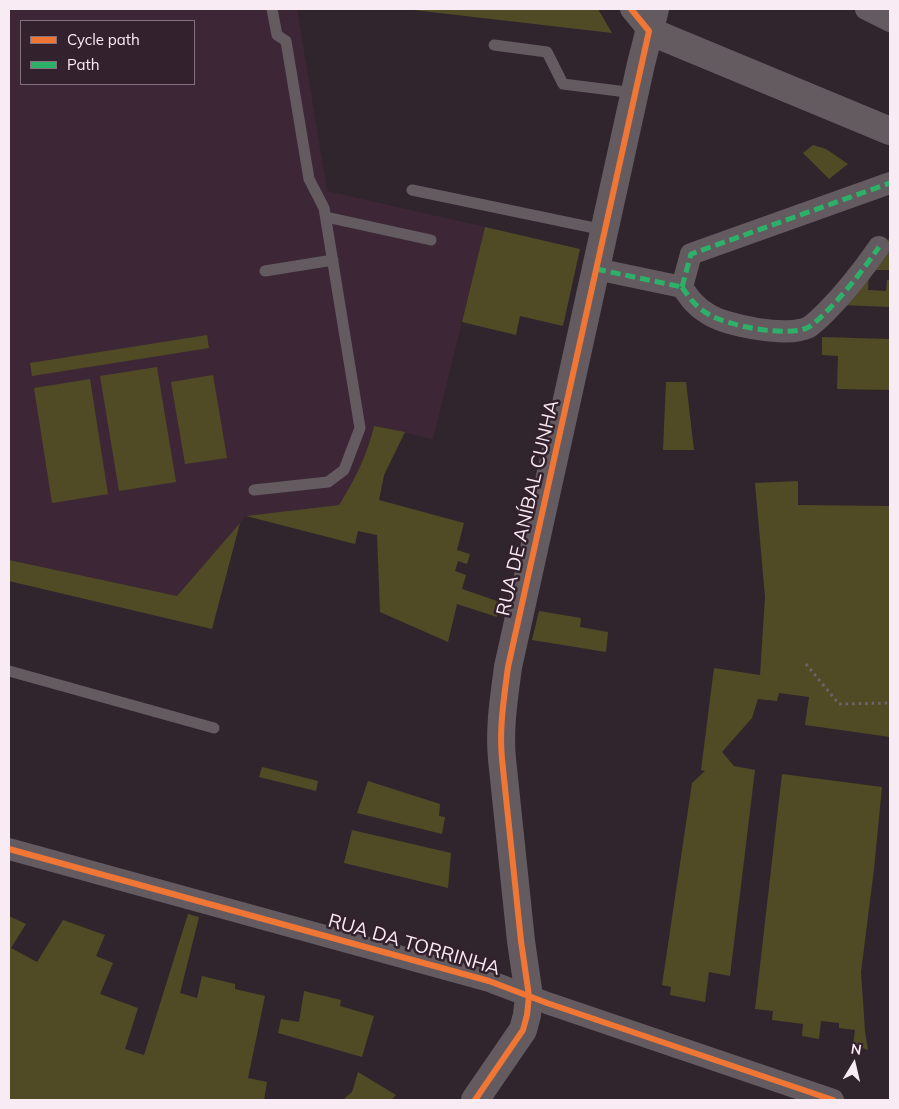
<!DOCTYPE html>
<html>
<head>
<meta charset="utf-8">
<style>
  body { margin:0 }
  #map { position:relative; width:899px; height:1109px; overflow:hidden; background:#30252d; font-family:Mulish,sans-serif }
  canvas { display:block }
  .frame { position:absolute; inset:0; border:10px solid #f8ebf3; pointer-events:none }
  .legend { position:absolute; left:20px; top:20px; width:175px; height:65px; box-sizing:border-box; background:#34212e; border:1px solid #82727d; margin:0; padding:6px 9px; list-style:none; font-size:15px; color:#f8ebf3 }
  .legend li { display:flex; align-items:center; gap:10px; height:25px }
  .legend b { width:25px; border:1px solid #82727d }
  .north { position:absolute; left:829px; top:1039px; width:50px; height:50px; -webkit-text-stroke:4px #34212e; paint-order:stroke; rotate:9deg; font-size:14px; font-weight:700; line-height:20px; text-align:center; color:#f8ebf3 }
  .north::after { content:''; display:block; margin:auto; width:18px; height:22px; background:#f8ebf3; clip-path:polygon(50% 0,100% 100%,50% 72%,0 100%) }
</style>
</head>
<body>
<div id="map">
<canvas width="899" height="1109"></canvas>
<div class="frame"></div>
<ul class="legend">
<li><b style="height:6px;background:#f07635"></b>Cycle path</li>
<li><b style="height:6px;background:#2db169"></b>Path</li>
</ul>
<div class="north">N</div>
</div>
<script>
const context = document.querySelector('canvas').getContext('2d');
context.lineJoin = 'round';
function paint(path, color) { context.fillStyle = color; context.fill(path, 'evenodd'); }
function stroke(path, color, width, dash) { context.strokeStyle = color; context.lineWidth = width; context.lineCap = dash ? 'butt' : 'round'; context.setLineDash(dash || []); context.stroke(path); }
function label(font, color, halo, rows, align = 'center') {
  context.font = font + ' Mulish,sans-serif'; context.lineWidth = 5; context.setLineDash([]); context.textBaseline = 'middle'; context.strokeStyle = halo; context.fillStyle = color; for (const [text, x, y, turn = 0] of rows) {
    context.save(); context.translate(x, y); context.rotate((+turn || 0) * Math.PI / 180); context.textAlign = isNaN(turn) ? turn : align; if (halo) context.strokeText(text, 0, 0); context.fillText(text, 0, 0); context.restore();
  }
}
paint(new Path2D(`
  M9,9h288l30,182 158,36 -52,212 -59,-13 -11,35 -11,24 -13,20 -93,11 -69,80 -168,-36zM21,21h173v63h-173z`), '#3d2737');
paint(new Path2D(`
  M405,9h193l14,24z
  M813,145l13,4 22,15 -19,15 -26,-26z
  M485,227l95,22 -17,77 -43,-10 -4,19 -54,-13z
  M890,236v34h-21l-1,20 18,1 1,-11h3v27l-50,-2 47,-62z
  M207,335l2,13 -177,28 -2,-13z
  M822,337l68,2v51l-53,-1 1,-33 -16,-1z
  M157,367l19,115 -57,9 -19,-115z
  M213,375l14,83 -42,6 -14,-82z
  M90,379l18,115 -56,9 -18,-115z
  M666,382h20l8,68h-31z
  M374,426l31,6 -21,43 -5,25 85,23 -7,27 13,4 -3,10 -9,-3 -3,10 11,4 -4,14 38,13 -3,15 -40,-13 -9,38 -68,-30 -3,-77 -19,-4 -3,13 -109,-28 93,-11c16,-25 28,-50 35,-79z
  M798,481v24l92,1v231l-85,-12 4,-28 -30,-4 -2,8 -19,-2 -6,19 -30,34 12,14 21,4 -25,206 -21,-4 -4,30 -35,-7 1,-8 -9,-2 30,-202 13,-12 -4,-1 13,-102 46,7 5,-78 -10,-114z
  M240,523l-28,106 -203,-48v-21l168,36z
  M539,611l42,7 -1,9 28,5 -2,20 -74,-12z
  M262,767l56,14 -2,10 -57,-14z
  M782,774l100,13 -8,82 -13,103 4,59 3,19 -15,-5 2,-15 -16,-2v-5l-18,-2 -2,18 -17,-3 1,-12 -31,-4 1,-9 -18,-2z
  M368,781l72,23 -1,12 6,1 -3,17 -85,-21z
  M352,830l99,23 -3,35 -104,-25z
  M188,914l11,3 -19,76 17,5 5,-22 33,8v5l30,7 -17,82 19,4 -3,18h-255v-184l17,8 -15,24 26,14 26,-42 42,15 -9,21 17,7 -13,31 38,14 -13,41 19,6z
  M304,991l37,9 -1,6 34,10 -12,41 -84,-24 3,-14 18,3z
  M358,1072l38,23 -5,5h-48l9,-8z`), '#504b25');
stroke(new Path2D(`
  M806,664l33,40 51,-1`), '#6c6469', 3, [2.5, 4]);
stroke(new Path2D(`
  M494,45l53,7 16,32 72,9
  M412,190l192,40
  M326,217l105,23
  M265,271l68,-11
  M254,490l74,-8 16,-12 16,-42 -36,-220 -15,-29 -23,-138 -9,-6 -5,-26
  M9,671l205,57`), '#645b61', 11);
stroke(new Path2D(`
  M631,9l18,22
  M866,9l24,12
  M596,269l86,18
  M682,287c8,12 14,20 26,27 19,12 81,24 101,13 6,-4 12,-10 17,-15 20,-20 37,-42 53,-65
  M682,287l9,-33 199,-71
  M9,849l480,132 58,22 286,97`), '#645b61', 22);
stroke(new Path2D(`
  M649,31l241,100
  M475,1100l48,-70 4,-15 2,-19 -8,-55 -19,-182c-3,-31 2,-61 6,-92l133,-603 14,-55`), '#645b61', 28);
stroke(new Path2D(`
  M596,269l86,18
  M682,287c8,12 14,20 26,27 19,12 81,24 101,13 6,-4 12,-10 17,-15 20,-20 37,-42 53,-65
  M682,287l9,-33 199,-71`), '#2db169', 5, [10, 5]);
stroke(new Path2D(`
  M9,849l480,132 58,22 286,97
  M475,1100l48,-70 4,-15 2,-19 -8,-55 -19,-182c-3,-31 2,-61 6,-92l141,-636 -18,-22`), '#f07635', 6);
label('19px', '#f8ebf3', '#34212e', [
  ["RUA DE ANÍBAL CUNHA",528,508,-77],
  ["RUA DA TORRINHA",414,945,16]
]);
</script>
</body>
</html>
